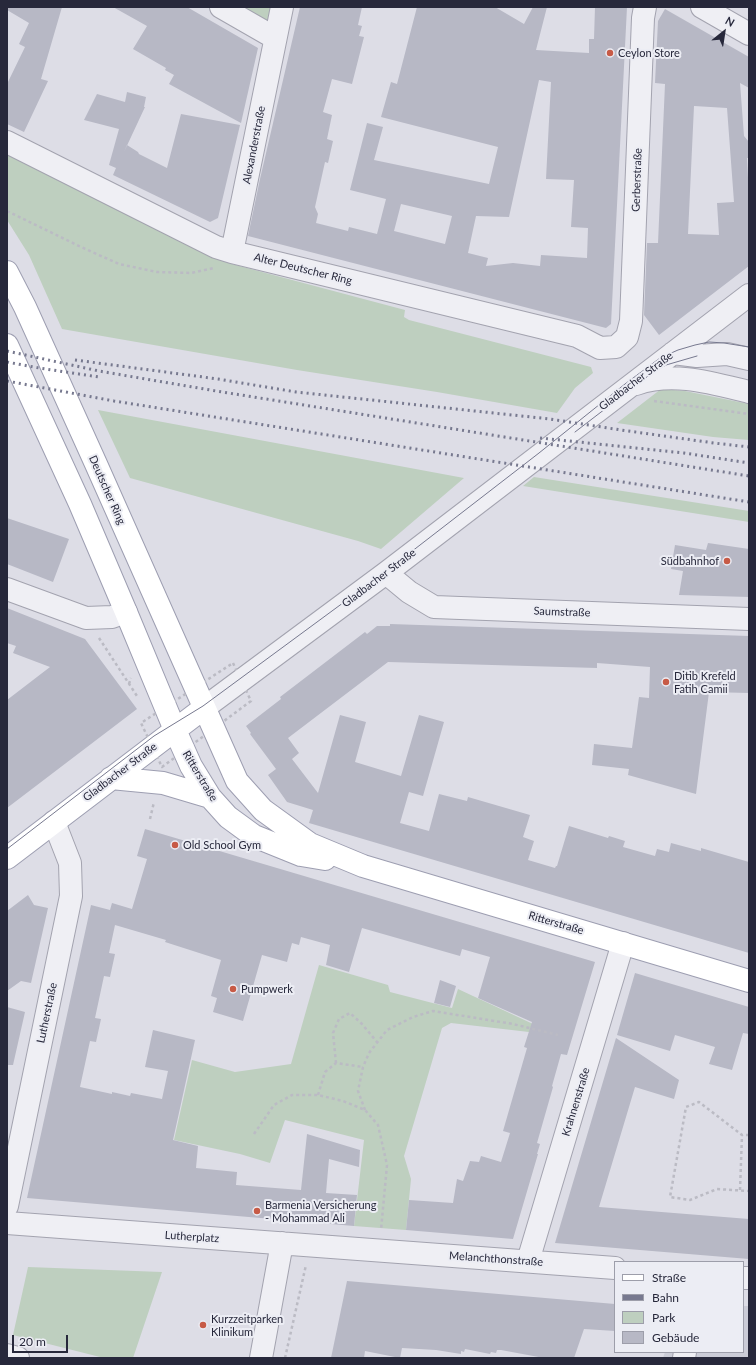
<!DOCTYPE html>
<html>
<head>
<meta charset="utf-8">
<style>
  body { margin:0 }
  #map { position:relative; width:756px; height:1365px; overflow:hidden; background:#dddde6; font-family:Lato,sans-serif }
  canvas { display:block }
  .frame { position:absolute; inset:0; border:8px solid #27283b; pointer-events:none }
  .legend { position:absolute; left:614px; top:1261px; width:130px; height:92px; box-sizing:border-box; background:#ecedf4; border:1px solid #9d9eaa; margin:0; padding:5px 7px; list-style:none; font-size:12px; color:#27283b }
  .legend li { display:flex; align-items:center; gap:8px; height:20px }
  .legend b { width:20px; border:1px solid #9d9eaa }
  .north { position:absolute; left:704px; top:12px; width:40px; height:40px; -webkit-text-stroke:3px #ecedf4; paint-order:stroke; rotate:30deg; font-size:11px; font-weight:700; line-height:16px; text-align:center; color:#27283b }
  .north::after { content:''; display:block; margin:auto; width:14px; height:18px; background:#27283b; clip-path:polygon(50% 0,100% 100%,50% 72%,0 100%) }
  .scale { position:absolute; left:12px; top:1335px; width:56px; height:18px; box-sizing:border-box; border:2px solid #27283b; border-top:0; padding-left:5px; font-size:12px; line-height:14px; white-space:nowrap; color:#27283b; -webkit-text-stroke:3px #ecedf4; paint-order:stroke }
</style>
</head>
<body>
<div id="map">
<canvas width="756" height="1365"></canvas>
<div class="frame"></div>
<ul class="legend">
<li><b style="height:5px;background:#fff"></b>Straße</li>
<li><b style="height:5px;background:#77798f"></b>Bahn</li>
<li><b style="height:11px;background:#becfbf"></b>Park</li>
<li><b style="height:11px;background:#b7b8c5"></b>Gebäude</li>
</ul>
<div class="north">N</div>
<div class="scale">20 m</div>
</div>
<script>
const context = document.querySelector('canvas').getContext('2d');
context.lineJoin = 'round';
function paint(path, color) { context.fillStyle = color; context.fill(path, 'evenodd'); }
function stroke(path, color, width, dash) { context.strokeStyle = color; context.lineWidth = width; context.lineCap = dash ? 'butt' : 'round'; context.setLineDash(dash || []); context.stroke(path); }
function label(font, color, halo, rows, align = 'center') {
  context.font = font + ' Lato,sans-serif'; context.lineWidth = 4; context.setLineDash([]); context.textBaseline = 'middle'; context.strokeStyle = halo; context.fillStyle = color; for (const [text, x, y, turn = 0] of rows) {
    context.save(); context.translate(x, y); context.rotate((+turn || 0) * Math.PI / 180); context.textAlign = isNaN(turn) ? turn : align; if (halo) context.strokeText(text, 0, 0); context.fillText(text, 0, 0); context.restore();
  }
}
paint(new Path2D(`
  M743,1306h6v52h-86l2,-6h78z`), '#cbccd7');
paint(new Path2D(`
  M225,7h54l-5,28z
  M7,151l225,113 173,46 -1,7 5,3 182,47 2,6 -18,15 -18,25 -120,-21 -140,-22 -235,-41 -33,-74 -22,-35z
  M661,389l24,2 64,13v36l-36,-3 -96,-14z
  M98,410l366,68 -83,71 -23,-8 -228,-63z
  M534,477l215,34v11l-226,-36z
  M319,965l69,20 2,7 62,16 6,-19 75,35 24,16 -28,-8 -78,-9 -9,5 -38,128 7,23 -5,51 -52,-4 10,-86 -79,-20 -15,43 -30,-9 -66,-14 18,-80 43,12 56,-8z
  M28,1267l134,5 -29,86h-29l-91,-23z`), '#becfbf');
paint(new Path2D(`
  M7,7h55l-21,72 7,2 -24,51 -17,-8v-40l18,-37 -6,-3 10,-21 -22,-13z
  M113,7h74l71,41 -17,75 -72,-39 5,-9 -9,-5 1,-2 -33,-19 14,-23z
  M300,7h62l-4,18 4,1 -3,10 5,1 -12,47 -20,-5 -9,33 9,3 -5,24 6,2 -5,22 -3,-1 -10,45 3,7 -2,9 32,8 1,-4 28,7 9,-35 -36,-9 17,-67 16,4 -9,33 115,24 9,-37 -117,-30 10,-35 6,2 20,-77h78l29,17 9,-17h14l-11,43 53,3v-14h5l1,-32h32l-16,317 -5,4 -358,-92 12,-57zM539,80l12,2 -5,97 28,1 -3,47 17,1 -1,30 -46,-3 -1,11 -27,-3 -27,3 2,-8 -20,-5 8,-37 33,1zM401,204l51,12 -7,28 -51,-13z
  M665,9l84,48v31l-9,-5 4,53 5,6v16h-2l2,39v69l-90,69 -15,-20 3,-72h11l7,-159 -10,-1 3,-62zM694,106l33,2 7,94 -17,1 2,32 -31,-1z
  M127,92l19,5 -2,10h1l-21,45 3,-7 11,7 1,2 28,14 14,-54 59,11 -22,93 -8,4 -97,-47 3,-7 -7,-3 10,-36 -35,-9 13,-26 28,8z
  M7,518l62,21 -16,43 -46,-18z
  M708,543l41,6v48l-70,-2 4,-24 -12,-2 4,-24 31,5z
  M7,608l78,31 52,70 -130,99v-108l43,-33 -37,-14 3,-7 -9,-3z
  M390,624l359,12v57l-40,-1 -13,102 -68,-19 1,-6 -37,-4 2,-21 38,4 7,-51 10,1 1,-31 -53,-4v5l-209,-6 -100,76 11,15 -7,6 26,34 22,-78 26,7 -11,40 46,14 18,-61 25,7 -21,74 -14,-4 -9,31 29,8 10,-37 28,7 1,-4 62,18 -7,22 11,4 -6,19 27,8 1,-2h1l12,-40 39,12 1,-2 16,5 -2,6 32,9 2,-7 12,3 2,-9 30,8v-3l48,14v91l-440,-130 4,-13 -26,-8 -19,-27 8,-6 -26,-35 1,-1 -5,-7 35,-27 -1,-2 85,-65 2,2 10,-8h13z
  M145,829l450,133 -28,93 -6,-1 -9,32 1,1 -16,56 3,1 -3,10h1l-25,85 -107,-9 3,-30 44,3 4,-24 6,2 7,-20 9,1 2,-6 20,6 9,-29 -7,-2 24,-83 -3,-1 8,-25 -54,-24 12,-41 -28,-8 -2,7 -98,-28 -13,44 -23,-7 4,-20 -29,-8 -2,8 -7,-2 -5,19 -25,-7 -19,66 -30,-9 4,-14 -6,-2 10,-36 -56,-18 1,-2 -51,-15 -6,28 6,1 -5,23 -6,-1 -9,42 6,1 -5,23 -6,-1 -10,46 32,7v-2l18,4 1,-3 31,6 6,-28 -23,-4 8,-37 42,10 -22,100 25,6 -2,22 41,4 -1,13 65,5 6,-56 53,16 -1,17 -30,-8 -3,34 31,2 -3,31 -327,-28 64,-293 19,5 2,-7 20,6 15,-50 -10,-3z
  M28,895l6,10 14,3 -17,75 -10,-2 -14,10v-80z
  M635,973l114,34v27l-6,-1 -11,37 -23,-6 6,-17 -40,-12 -5,16 -53,-16z
  M440,980l16,6 -6,21 -16,-4z
  M7,1007l18,5 -12,53h-6z
  M616,1038l63,42 -5,19 -39,-12 -36,120 150,12v40l-194,-16z
  M347,1281l268,23v27l-31,-2 -10,29h-30l-43,-8h-4l-1,3 -5,-1 -1,2 -25,-5 -1,3 -3,-1v3l-25,-4 -34,-2 -2,10 -35,-7 -1,7h-33z`), '#b7b8c5');
const minor = new Path2D(`
  M221,7l54,31
  M702,7l47,27
  M7,142l209,105 16,5 345,84 23,12 16,-1 11,-10 4,-16 12,-303 2,-11
  M232,252l50,-245
  M673,353l24,3 30,-2 22,5
  M636,384c37,-13 76,-1 113,8
  M386,573l23,19 25,15 315,12
  M7,589l79,29 26,-1 14,-5
  M204,708l182,-135 363,-278
  M7,1206l64,-310 -1,-33 -16,-41
  M7,1223l608,45
  M528,1261l95,-318
  M743,1278h6
  M7,1355l11,3
  M261,1358l21,-115
  M684,1358l1,-6`);
const major = new Path2D(`
  M7,272l18,35 71,157 141,317 26,29 47,34 53,22 386,115
  M7,345l73,159 46,108 49,118 16,36 19,31 18,20 26,19 47,19 24,4
  M111,778l52,5 47,14
  M7,858l197,-150`);
stroke(minor, '#a3a3af', 24);
stroke(major, '#9d9eb1', 24);
stroke(new Path2D(`
  M7,211l74,36 38,17 38,8 34,1 23,-5
  M654,401l95,13
  M99,638l38,58
  M233,663l18,38 -89,66 -21,-44z
  M129,684l2,-6
  M150,819l4,-17
  M336,1063l-3,-30 6,-14 11,-6 12,11 15,18
  M318,1095l7,-23 11,-9 27,4
  M365,1110l-7,-19 5,-24 6,-14 18,-23 26,-13 20,-6 80,13 45,11
  M254,1134l20,-29 18,-10h26l25,6 22,9 13,15 9,40 -6,65
  M749,1135h-7l-43,-33 -13,5 -16,90 20,3 27,-11 32,2
  M740,1190l2,-55
  M285,1358l21,-93`), '#bbbbc4', 2.5, [3, 3]);
stroke(minor, '#efeff4', 22);
stroke(major, '#fff', 22);
stroke(new Path2D(`
  M575,432l77,-59 14,-8 31,-9
  M7,849l147,-113 49,-30 186,-137 150,-116 86,-69 35,-26 18,-8 17,-5 14,-3 15,1 25,4`), '#77798f', 1);
stroke(new Path2D(`
  M7,351l92,20 117,20 533,85
  M75,360l143,19 78,13 254,27 71,11 93,13 35,4
  M7,362l32,6 60,9
  M7,381l107,20 635,101
  M540,438l144,15 65,10`), '#77798f', 3, [2, 4]);
for (const [x, y, r, color] of [
  [610,53,4,"#c75a46"],
  [727,561,4,"#c75a46"],
  [666,682,4,"#c75a46"],
  [175,845,4,"#c75a46"],
  [233,989,4,"#c75a46"],
  [257,1211,4,"#c75a46"],
  [203,1325,4,"#c75a46"]
]) { const dot = new Path2D(); dot.arc(x, y, r, 0, 2 * Math.PI); context.fillStyle = color; context.fill(dot); stroke(dot, '#ecedf4', 1.5); }
label('11px', '#27283b', '#ecedf4', [
  ["Ceylon Store",618,53],
  ["Südbahnhof",719,561,"right"],
  ["Ditib Krefeld",674,676],
  ["Fatih Camii",674,689],
  ["Old School Gym",183,845],
  ["Pumpwerk",241,989],
  ["Barmenia Versicherung",265,1205],
  ["- Mohammad Ali",265,1218],
  ["Kurzzeitparken",211,1319],
  ["Klinikum",211,1332]
], 'left');
label('11px', '#27283b', '#ecedf4', [
  ["Alexanderstraße",254,145,-79],
  ["Gerberstraße",637,180,-88],
  ["Alter Deutscher Ring",303,269,14],
  ["Gladbacher Straße",636,381,-37],
  ["Deutscher Ring",107,490,66],
  ["Gladbacher Straße",379,578,-37],
  ["Saumstraße",562,612,2],
  ["Gladbacher Straße",120,772,-37],
  ["Ritterstraße",200,776,59],
  ["Ritterstraße",556,923,16],
  ["Lutherstraße",47,1013,-78],
  ["Krahnenstraße",576,1102,-73],
  ["Lutherplatz",192,1237,4],
  ["Melanchthonstraße",496,1259,4]
]);
</script>
</body>
</html>
